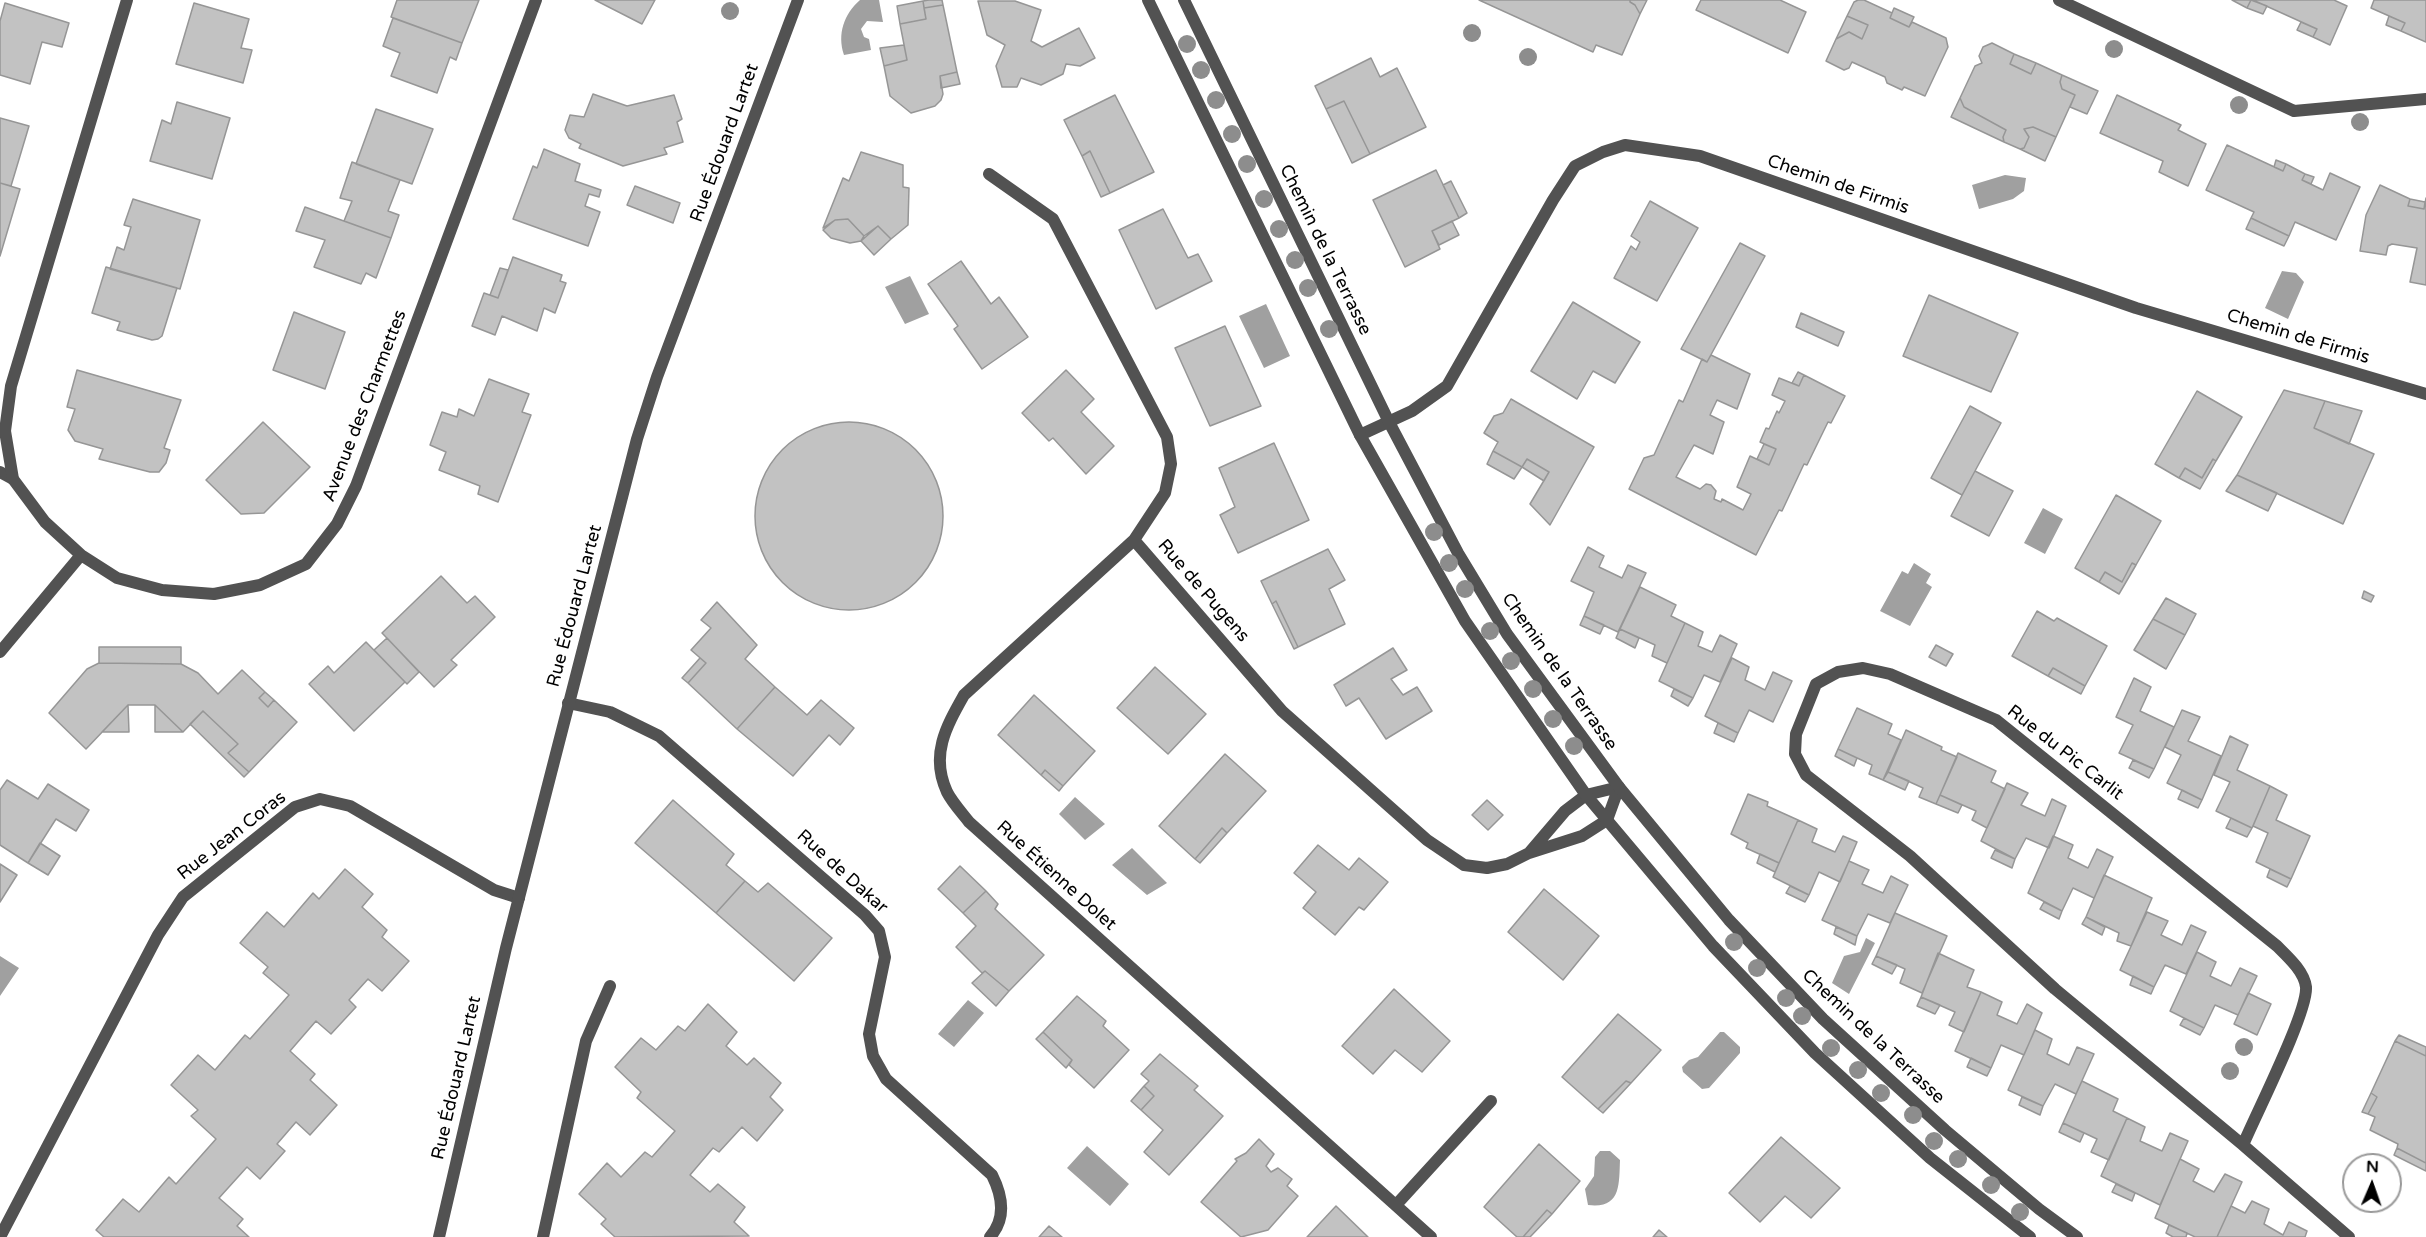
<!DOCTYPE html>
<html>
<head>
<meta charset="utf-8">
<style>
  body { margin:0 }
  #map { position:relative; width:2426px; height:1237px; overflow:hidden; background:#fff; font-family:"Varela Round",sans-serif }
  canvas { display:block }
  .north { position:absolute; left:2342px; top:1153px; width:60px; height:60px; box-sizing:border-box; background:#fff; border:2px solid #999; border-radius:50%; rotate:2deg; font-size:16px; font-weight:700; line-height:24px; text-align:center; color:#000 }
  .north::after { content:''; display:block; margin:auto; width:21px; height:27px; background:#000; clip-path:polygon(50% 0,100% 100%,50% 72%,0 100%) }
</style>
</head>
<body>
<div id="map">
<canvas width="2426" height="1237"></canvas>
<div class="north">N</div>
</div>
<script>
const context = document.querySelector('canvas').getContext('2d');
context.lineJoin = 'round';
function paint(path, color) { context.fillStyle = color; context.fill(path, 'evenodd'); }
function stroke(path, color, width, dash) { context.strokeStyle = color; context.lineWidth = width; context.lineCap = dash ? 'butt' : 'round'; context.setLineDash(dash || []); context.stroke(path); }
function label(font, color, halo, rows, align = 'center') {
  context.font = font + ' "Varela Round",sans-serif'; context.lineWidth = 6; context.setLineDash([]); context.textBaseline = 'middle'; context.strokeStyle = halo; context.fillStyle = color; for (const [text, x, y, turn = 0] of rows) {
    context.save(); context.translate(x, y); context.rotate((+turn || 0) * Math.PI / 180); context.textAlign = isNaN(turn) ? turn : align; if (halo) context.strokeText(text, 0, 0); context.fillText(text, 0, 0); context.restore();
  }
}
paint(new Path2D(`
  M860,0h19l4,22 -16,-1 -6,8 3,8 5,2 2,11 -27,5c-7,-21 0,-41 16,-55z
  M2005,175l21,3 -2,13 -11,8 -34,10 -7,-24z
  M2282,271l14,2 8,9 -16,37 -23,-11z
  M910,276l19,38 -24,10 -20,-37z
  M1266,304l24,52 -26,12 -25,-52z
  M2043,508l20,11 -18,35 -21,-11z
  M1914,563l17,11 -5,9 6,4 -22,39 -30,-15 22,-40 6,3z
  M1075,797l30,27 -20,16 -26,-26z
  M1132,848l35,35 -20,12 -35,-30z
  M1866,938l9,5 -26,51 -17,-11 12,-27 16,-4z
  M0,956l19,12 -19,28z
  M968,1000l16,13 -30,34 -16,-13z
  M1720,1032h4l16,15v6l-31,35 -7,1 -19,-17 -1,-5 7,-7 9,-3z
  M1087,1146l42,38 -19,22 -43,-38z
  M1600,1151h10l10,9c-1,25 1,49 -32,45l-3,-16 9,-13 1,-19z`), '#a0a0a0');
const building = new Path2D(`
  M397,0h82l-17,43 -71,-26z
  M595,0h60l-13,24z
  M929,0h13l1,5 -19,3 -1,-7z
  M1479,0h151v2l5,3 5,9 -18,41 -26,-10 -3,7z
  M1630,0h17l-7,14 -5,-9 -5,-3z
  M1701,0h79l26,12 -18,41 -92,-43z
  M1858,0h6l28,13 -2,5 19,9 3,-5 34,16 2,9 -23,49 -21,-9 -2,3 -15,-7 -2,-6 -33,-15 -3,6 -5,2 -18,-9 10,-22 13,-7 13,7 6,-14 -21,-9 7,-14z
  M2232,0h19l-4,8z
  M2251,0l16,6 -4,8 -16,-6z
  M2253,0h81l13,6 -17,39 -17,-8 4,-8z
  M2374,0h52v42l-25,-11 4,-8 -34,-15z
  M923,1l3,18 -26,5 -3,-18z
  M978,1h37l26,9 -10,31 11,6 37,-19 16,30 -15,8 -14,-2 -3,10 -22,11 -20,-7 -4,9h-15l-6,-21 9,-21 -18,-10z
  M5,3l64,20 -7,24 -20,-5 -12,42 -30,-9v-54z
  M194,3l55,16 -8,29 11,2 -9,33 -67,-19z
  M943,5l14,67 -17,4 3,18 -2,6 -6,6 -24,7 -21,-17 -6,-30 23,-6 -7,-36 26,-5 -2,-11z
  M1894,8l20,9 -5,10 -19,-9z
  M1847,16l21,9 -6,14 -13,-7 -13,7z
  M2389,16l16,7 -4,8 -15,-6z
  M393,18l69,25 -6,17 -6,-3 -13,36 -46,-17 9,-23 -17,-7z
  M2301,22l16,7 -4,8 -16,-7z
  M1992,43l22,11 -4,10 21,10 5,-11 26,12 -2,7 2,7 13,6 -19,42 -23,-10 -9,2 5,8 -5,11 -4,1 -16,-7 -1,-5 3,-7 -42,-23 -4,-9 15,-32 7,-3 -3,-7 4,-9z
  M904,45l3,15 -23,6 -4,-18z
  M2014,54l22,9 -5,11 -21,-10z
  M1371,58l9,19 17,-9 29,59 -56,27 -26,-53 -18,8 -11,-23z
  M957,72l3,12 -19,4 -1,-12z
  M2062,75l36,16 -11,23 -17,-7 5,-12 -13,-6 -2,-7z
  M593,94l34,12 47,-11 8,24 -5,3 6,20 -19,6 3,6 -44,12 -44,-18 2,-4 -12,-6 -4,-8 5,-15 14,2z
  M1115,95l39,77 -44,21 -20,-42 -8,5 -18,-36z
  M2117,95l64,30 -3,5 28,14 -18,42 -29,-14 4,-11 -63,-28z
  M1960,98l4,9 42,23 -3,7 1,5 -53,-25z
  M1344,101l26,53 -18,9 -26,-54z
  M177,102l53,16 -18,61 -62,-18 12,-41 9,4z
  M376,109l57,20 -21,55 -56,-20z
  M0,118l29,8 -18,60 -11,-3z
  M2033,127l23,10 -11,24 -25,-12 4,-1 5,-11 -5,-8z
  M2227,145l56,26 3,-7 19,10 -3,6 21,10 7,-17 30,14 -24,53 -41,-18 -6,14 -38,-18 3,-6 -48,-22z
  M544,149l36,15 -5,17 26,9 -2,7 -10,-3 -4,12 15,6 -12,34 -75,-27 20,-53 4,2z
  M1090,151l20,42 -9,4 -19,-41z
  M861,152l42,13v22l6,1 -1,37 -17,14 -13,-13 -14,10 -16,-17 -13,1 -12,8 20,-50 6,3z
  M2276,160l10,4 -3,7 -9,-4z
  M352,162l48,18 -12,31 11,4 -8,23 -47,-17 8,-20 -12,-3z
  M1436,170l23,48 -27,13 8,18 -35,18 -32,-67z
  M2305,174l9,3 -3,7 -9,-4z
  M1451,181l16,32 -8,5 -16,-33z
  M0,183l20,6 -20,67z
  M2380,185l30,14 -2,7 16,3 2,-11v87l-16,-3 7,-34 -25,-4 -4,2 -2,9 -26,-4 6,-36z
  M635,186l45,17 -7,20 -46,-18z
  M133,199l67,21 -20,69 -70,-20 7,-22 7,3 7,-23 -7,-2z
  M2410,199l15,3 -1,7 -16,-3z
  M1650,201l48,27 -41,73 -43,-23 17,-32 5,4 4,-8 -9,-6z
  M305,207l86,31 -15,40 -10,-5 -5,11 -47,-17 11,-27 -29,-9z
  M1163,209l25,49 10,-4 14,27 -56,28 -37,-79z
  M2251,218l38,18 -5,10 -38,-17z
  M848,219l16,17 -3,5 -11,2 -19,-5 -8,-8 12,-10z
  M1452,221l7,14 -20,10 -7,-14z
  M878,226l13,13 -17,16 -13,-14z
  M1740,243l25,13 -58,106 -26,-13z
  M513,257l49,18 -2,6 6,2 -11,30 -11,-5 -7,23 -35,-15 -7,19 -23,-9 12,-33 14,5z
  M961,261l30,43 8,-7 29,40 -46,32 -28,-40 4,-3 -30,-42z
  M106,267l71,21 -15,48 -4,3 -6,1 -35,-10 3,-8 -28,-9z
  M500,268l8,2 -10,28 -8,-3z
  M1929,295l89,38 -27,59 -88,-36z
  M1573,302l67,40 -25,41 -22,-12 -16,28 -46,-28z
  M294,312l51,20 -20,57 -52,-19z
  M1801,313l43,19 -6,14 -42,-19z
  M1225,326l36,80 -51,20 -35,-78z
  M1711,355l39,19 -13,35 -20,-9 -7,15 14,7 -11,32 -19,-9 -18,32 24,12 6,-5 5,1 5,6 -2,8 7,3 1,-3 21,11 8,-16 -14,-7 13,-31 19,9 7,-16 -16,-7 6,-14 3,1 8,-18 2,2 6,-12 -13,-6 7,-17 20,8 5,-11 41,21 -14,27 -3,-1 -21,43 -3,-1 -22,47 -3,-1 -23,45 -127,-66 15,-31 10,-3 25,-55 4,2 19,-43 5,3z
  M77,370l104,30 -17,48 6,2 -4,13 -7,9h-9l-51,-13 4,-10 -28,-8 -7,-11 7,-21 -8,-2z
  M1066,370l28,29 -13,13 33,34 -28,28 -33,-36 -4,3 -27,-28z
  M1798,372l6,3 -5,11 -7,-3z
  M489,379l40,15 -7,18 9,3 -33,87 -20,-8 2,-8 -41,-16 7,-18 -16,-7 12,-33 15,5 2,-8 15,7z
  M2284,390l41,11 -11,27 60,26 -31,70 -106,-49z
  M2197,391l45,26 -26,44 -3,-2 -11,19 -17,-10 -6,10 -24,-14z
  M1511,399l83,48 -44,78 -20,-21 19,-32 -22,-13 -5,8 -29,-16 5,-9 -14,-9 10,-17 9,-3z
  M2325,401l37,10 -13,33 -35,-16z
  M1970,406l31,17 -39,72 -31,-17z
  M755 516a94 94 0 1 1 188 0a94 94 0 1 1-188 0Z
  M263,422l47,45 -46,46 -23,1 -35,-34z
  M1274,443l35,77 -71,33 -18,-38 15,-8 -16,-39z
  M1764,444l12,5 -7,16 -12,-6z
  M1493,451l29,16 -8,12 -27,-15z
  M1527,459l22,13 -5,9 -22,-14z
  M2213,459l3,2 -16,28 -21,-11 6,-10 17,10z
  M1975,471l38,20 -24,45 -38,-20z
  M2237,475l40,18 -9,18 -42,-20z
  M2116,495l45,26 -25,44 -4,-2 -10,19 -17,-10 -6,10 -24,-14z
  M1588,547l16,9 -5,11 23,11 6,-13 18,8 -28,59 -34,-16 10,-24 -23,-11z
  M1328,549l17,31 -16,9 16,35 -47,23 -22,-46 -4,3 -11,-23z
  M2132,563l4,2 -17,29 -20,-12 6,-10 17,10z
  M441,576l26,27 8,-7 20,21 -44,43 6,5 -23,22 -52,-54z
  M1640,587l36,18 -5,11 14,7 -18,40 -15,-7 3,-11 -35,-16z
  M2364,591l10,5 -3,6 -9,-4z
  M2166,598l30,16 -11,21 -32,-16z
  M1276,601l22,46 -4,2 -22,-45z
  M717,602l40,43 -12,14 30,28 -38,42 -49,-46 18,-20 -15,-13 20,-22 -10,-8z
  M2037,611l17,10 3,-3 50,28 -22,40 -32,-18 -5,8 -36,-20z
  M1584,616l20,9 -4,9 -20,-9z
  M2153,619l32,16 -19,34 -32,-19z
  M1685,623l18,9 -5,14 14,6 8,-17 17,9 -17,38 -16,-7 -11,23 -34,-17z
  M1620,629l19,9 -4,10 -19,-10z
  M387,638l32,34 -12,12 -33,-34z
  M366,642l39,40 -51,49 -45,-47 19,-18 6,7z
  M1936,645l17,9 -7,12 -17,-9z
  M99,647h82v17l-82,-1z
  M1393,648l14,22 -16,9 12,16 14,-8 15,24 -46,28 -27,-41 -13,8 -12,-21z
  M700,658l6,5 -18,20 -6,-5z
  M1732,658l17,9 -4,13 20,10 8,-18 19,9 -19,41 -24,-12 -11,23 -33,-17z
  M99,663l82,1 17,9 20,21 24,-24 23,22 -6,6 9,9 6,-7 23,22 -48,50 -21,-19 10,-9 -35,-33 -20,21 -28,-27h-27l-42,44 -37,-36 38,-44z
  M1155,667l51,47 -38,40 -51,-46z
  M2053,668l32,18 -4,8 -33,-18z
  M2134,678l17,9 -11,24 34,16 -20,42 -35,-16 14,-28 -17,-8z
  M775,687l32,28 14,-15 33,28 -14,17 -11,-10 -36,41 -56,-47z
  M1674,689l19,9 -5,8 -17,-10z
  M265,692l9,8 -6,7 -9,-9z
  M1034,695l61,56 -32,35 -18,-16 -4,5 -43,-40z
  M128,705l1,27h-27z
  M155,705l28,27h-28z
  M1857,708l35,16 -4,10 13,6 -18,40 -14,-6 3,-9 -34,-16z
  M2182,710l18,7 -12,24 33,15 -19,44 -35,-17 14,-28 -16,-8z
  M203,711l35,33 -10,9 21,19 -5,5 -54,-53z
  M1718,723l20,10 -4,9 -20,-9z
  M1906,730l36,17 -1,3 16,7 -21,47 -17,-7 4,-9 -35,-16z
  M2230,736l18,9 -11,25 33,16 -18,42 -36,-17 14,-29 -16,-7z
  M1838,749l19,9 -3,8 -19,-10z
  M1958,753l38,18 -5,11 14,7 -18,39 -15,-8 4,-9 -36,-16z
  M1225,754l41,37 -39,42 -5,-5 -27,31 -36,-33z
  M2133,760l21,9 -5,9 -20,-10z
  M1045,770l18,16 -4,5 -18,-16z
  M1888,772l21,9 -4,9 -22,-10z
  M7,780l31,19 10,-15 41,26 -13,21 -20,-12 -28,44 -28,-18v-55z
  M2007,783l21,10 -7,12 24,11 7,-17 14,7 -17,42 -23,-10 -11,21 -34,-18z
  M2270,786l17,9 -11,25 34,16 -19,43 -35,-17 12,-29 -15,-7z
  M2182,790l20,10 -4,8 -20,-9z
  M1748,794l20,8 -1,4 31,14 -19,43 -33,-15 2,-5 -17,-9z
  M1940,795l22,10 -4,8 -22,-9z
  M673,800l61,54 -8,11 19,16 -29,32 -81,-70z
  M1487,800l16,15 -15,15 -16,-15z
  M2231,818l21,10 -5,9 -21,-9z
  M1798,820l19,9 -5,13 23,10 8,-16 14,6 -17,40 -21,-10 -10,23 -36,-18z
  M1222,828l5,5 -27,30 -5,-4z
  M2053,836l20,9 -5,13 20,10 9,-19 16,8 -19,41 -21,-10 -11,23 -34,-18z
  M40,843l20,13 -12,19 -20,-12z
  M1318,845l31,25 10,-12 29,24 -24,28 -5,-3 -24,28 -32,-27 13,-16 -22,-19z
  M1995,850l20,9 -3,9 -21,-10z
  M1760,854l19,9 -4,9 -18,-9z
  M1849,861l20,9 -7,14 21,9 8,-17 17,9 -18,38 -22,-9 -11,22 -35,-16z
  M0,864l17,11 -17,27z
  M960,866l26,25 -23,22 -25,-24z
  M345,869l28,25 -11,13 25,23 -5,7 27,24 -27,30 -14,-12 -19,21 7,7 -25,27 -15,-13 -26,30 25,23 -5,6 27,25 -27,30 -14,-13 -19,22 8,7 -25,28 -13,-12 -28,31 24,21 -6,7 12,11h-145l-8,-7 27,-31 16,13 30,-35 7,7 40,-45 -25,-23 7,-6 -27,-25 27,-30 17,15 30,-35 5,4 39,-44 -26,-22 5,-6 -28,-24 27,-31 17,15 29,-34 6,6z
  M2270,869l21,10 -4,8 -20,-10z
  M2104,875l48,23 -21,48 -14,-5 2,-8 -33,-16z
  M745,881l13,11 10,-9 64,55 -38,43 -78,-68z
  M1790,886l19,9 -4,7 -19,-9z
  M1544,889l55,47 -36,44 -55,-48z
  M986,891l12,13 -3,5 49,46 -35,36 -24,-20 -3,2 -26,-26 20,-21 -13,-13z
  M2044,902l18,9 -3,8 -19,-10z
  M2147,912l21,9 -7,14 21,10 9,-20 15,7 -20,42 -21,-9 -11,22 -34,-17z
  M1895,913l52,23 -25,57 -22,-10 5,-14 -29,-13z
  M2086,917l19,10 -3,8 -20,-11z
  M1836,927l21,9 -2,9 -21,-11z
  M2197,952l19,10 -6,14 21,10 9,-18 17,8 -19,39 -23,-10 -11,23 -34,-17z
  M1938,953l36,17 -7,17 14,5 -17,40 -15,-7 6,-13 -34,-15z
  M1876,956l21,9 -5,9 -20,-10z
  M985,971l24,20 -13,15 -24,-23z
  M2133,976l21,11 -3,7 -21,-9z
  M1394,989l56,52 -28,31 -27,-22 -22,24 -31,-28z
  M1981,992l21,10 -5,13 20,9 10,-20 15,9 -18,42 -23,-10 -10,23 -36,-17z
  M2248,993l23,11 -14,31 -23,-11z
  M1077,996l29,25 -3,5 26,24 -35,38 -25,-23 3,-5 -29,-28z
  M1921,997l19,8 -5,9 -18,-8z
  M708,1004l29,28 -11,14 21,19 7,-7 27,25 -11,14 13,13 -26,31 -15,-14 -23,25 -6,-4 -23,27 20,17 8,-8 27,23 -11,15 15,14 -134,1 -14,-13 5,-5 -27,-25 28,-31 14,14 24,-25 7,5 23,-26 -38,-33 4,-6 -26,-25 26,-29 15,12 22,-24 7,5z
  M1618,1014l43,36 -30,33 -5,-2 -28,28 -36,-32z
  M2184,1018l20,10 -4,7 -20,-10z
  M2035,1030l17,9 -5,15 22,11 8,-18 17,7 -18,40 -21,-10 -12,22 -35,-16z
  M1043,1032l29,28 -6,8 -30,-29z
  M2399,1035l27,12v9l-31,-15z
  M2395,1041l31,15v107l-29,-15 1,-4 -28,-14 5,-13 -7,-3 9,-17 -6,-4z
  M1160,1054l38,32 -4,4 29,26 -54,59 -25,-23 19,-22 -22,-20 13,-14 -10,-10 5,-5 -8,-7z
  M1971,1058l20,10 -4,8 -20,-9z
  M1626,1081l5,2 -28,30 -5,-4z
  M2082,1081l36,18 -5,12 14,7 -18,42 -18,-8 6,-13 -34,-16z
  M1144,1086l10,10 -13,14 -10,-9z
  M2371,1093l6,4 -9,17 -6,-2z
  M2022,1097l21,9 -3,9 -21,-10z
  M2127,1118l18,9 -5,14 22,10 8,-18 18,8 -28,64 -59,-29z
  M2063,1123l21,10 -4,9 -21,-10z
  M1781,1137l59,51 -29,30 -26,-22 -25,26 -31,-29z
  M1259,1139l15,15 -8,12 5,6 7,-4 14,11 -5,7 11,10 -30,34 -27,7 -40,-35 36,-41 -2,-2 11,-6z
  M1539,1144l41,37 -28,33 -5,-4 -24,27h-6l-33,-30z
  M2397,1148l29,15v8l-32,-16z
  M2180,1159l19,10 -6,12 21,11 11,-18 17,8 -25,55h-22l-40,-19z
  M2116,1184l19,9 -3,8 -20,-9z
  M2252,1201l17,8 -5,15 19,11 6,-13 18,9 -2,6h-88l14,-31 14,7z
  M1336,1206l32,31h-61z
  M1547,1210l5,4 -22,23h-7z
  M2169,1225l18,8 -1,4h-13l-7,-4z
  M1049,1226l13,11h-23z
  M1659,1230l8,7h-14z`);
paint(building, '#c2c2c2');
stroke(building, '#969696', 1.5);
stroke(new Path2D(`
  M0,472l13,7`), '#525252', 12);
stroke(new Path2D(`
  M127,0l-116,386 -6,45 8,48 32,43 36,33 36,23 45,12 52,4 46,-9 46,-21 31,-40 19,-38 180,-486
  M2059,0l235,111 132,-12
  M989,174l64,45 114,218 4,27 -6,29 -31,47 148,171 145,129 37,25 23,3 20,-4 22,-11 53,-17 25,-16 12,-33
  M1360,435l52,-24 35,-25 106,-186 22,-34 28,-14 22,-7 75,11 436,152 290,86
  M1134,540l-170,155c-18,32 -34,60 -17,97 5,10 15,21 22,30l462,415
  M0,652l81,-97
  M568,703l42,9 49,24 206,179 14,16 6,26 -16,77 4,22 13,23 106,96c10,20 15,43 -2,62
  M1530,852l35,-41 21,-16 33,-8
  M2243,1145c12,-29 65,-133 63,-158 -2,-16 -18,-30 -29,-41l-281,-226 -106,-46 -27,-6 -25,4 -22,12 -20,50 -1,20 11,21 104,81 145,133 188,156 106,92
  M1396,1205l95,-104
  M0,1237l158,-302 25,-38 112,-90 25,-8 30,7 144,84 25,8
  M543,1237l43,-196 24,-55`), '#525252', 12);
stroke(new Path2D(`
  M1148,0l212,435 105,186 121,174 127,151 102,107 115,105 100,79
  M1184,0l205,422 69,131 49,81 112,153 110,133 94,99 122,111 94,79 38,28
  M439,1237l67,-289 131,-509 20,-62 141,-377`), '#525252', 12);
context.fillStyle = '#8d8d8d';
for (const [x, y] of [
  [730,11],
  [1472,33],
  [1187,44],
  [2114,49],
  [1528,57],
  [1201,70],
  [1216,100],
  [2239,105],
  [2360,122],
  [1232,134],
  [1247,164],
  [1264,199],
  [1279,229],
  [1295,260],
  [1308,288],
  [1329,329],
  [1434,532],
  [1449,563],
  [1465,589],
  [1490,631],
  [1511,661],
  [1533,689],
  [1553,719],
  [1574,746],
  [1734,942],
  [1757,968],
  [1786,998],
  [1802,1016],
  [2244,1047],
  [1831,1048],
  [1858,1070],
  [2230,1071],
  [1881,1093],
  [1913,1115],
  [1934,1141],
  [1958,1159],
  [1991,1185],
  [2020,1212]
]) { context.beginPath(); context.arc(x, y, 9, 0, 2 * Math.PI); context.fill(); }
label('18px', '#000', '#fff', [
  ["Rue Édouard Lartet",725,143,-70],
  ["Chemin de Firmis",1838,185,19],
  ["Chemin de la Terrasse",1325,250,64],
  ["Chemin de Firmis",2298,337,17],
  ["Avenue des Charmettes",365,406,-69],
  ["Rue de Pugens",1203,591,49],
  ["Rue Édouard Lartet",575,606,-75],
  ["Chemin de la Terrasse",1559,672,55],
  ["Rue du Pic Carlit",2065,753,38],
  ["Rue Jean Coras",232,836,-38],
  ["Rue de Dakar",842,872,42],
  ["Rue Étienne Dolet",1056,876,42],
  ["Chemin de la Terrasse",1873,1037,43],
  ["Rue Édouard Lartet",457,1078,-77]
]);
</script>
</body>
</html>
